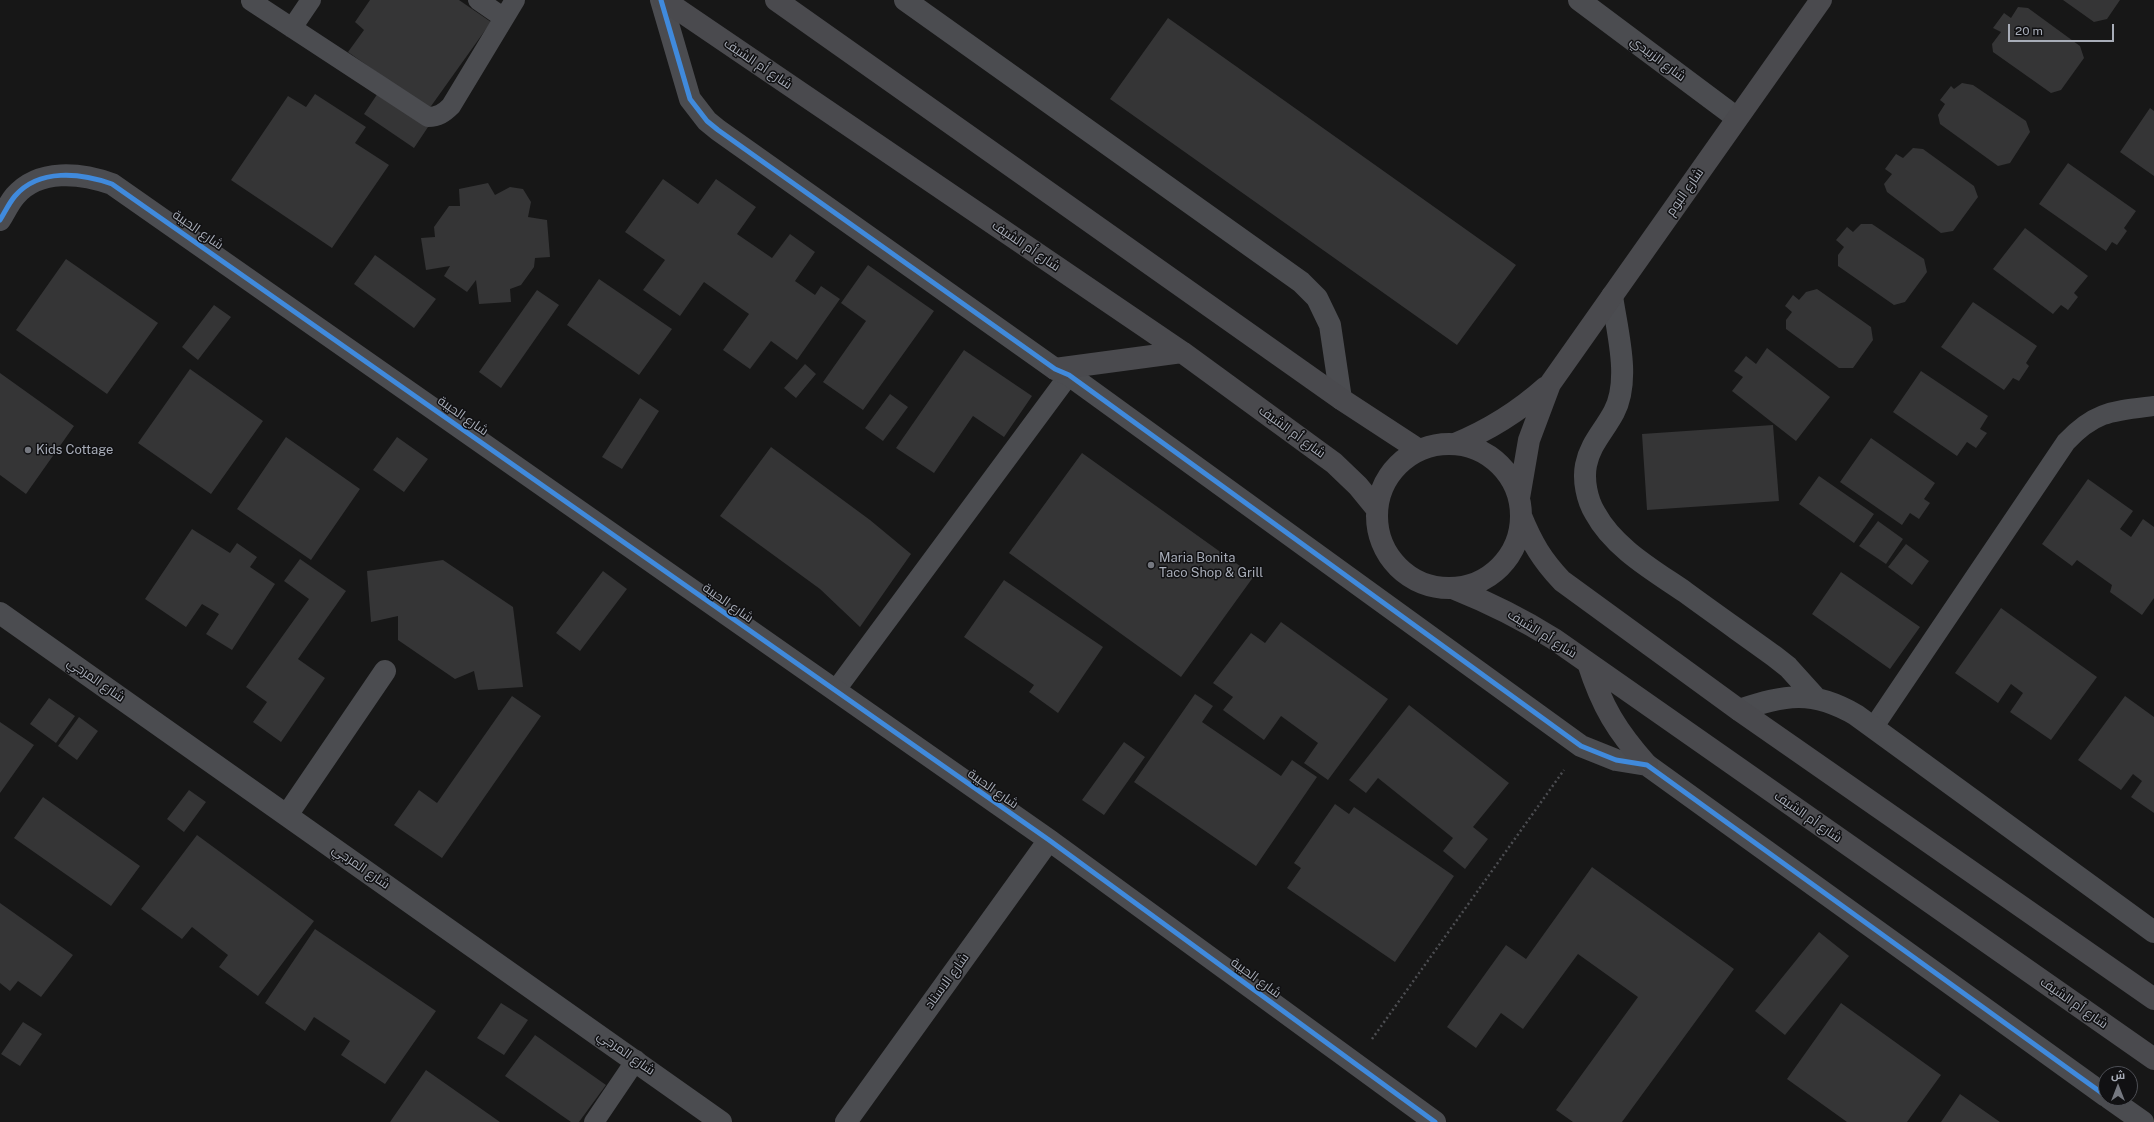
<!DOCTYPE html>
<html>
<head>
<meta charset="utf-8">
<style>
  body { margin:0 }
  #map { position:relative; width:2154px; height:1122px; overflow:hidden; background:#171717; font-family:"Public Sans",Cairo,sans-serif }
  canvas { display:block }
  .north { position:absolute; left:2098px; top:1066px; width:40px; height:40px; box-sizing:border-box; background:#111113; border:1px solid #4d4f55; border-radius:50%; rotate:0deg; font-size:11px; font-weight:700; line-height:16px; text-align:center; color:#a8adb8 }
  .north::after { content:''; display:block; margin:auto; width:14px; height:18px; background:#757880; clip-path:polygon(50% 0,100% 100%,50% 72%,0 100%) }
  .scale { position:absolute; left:2008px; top:24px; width:106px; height:18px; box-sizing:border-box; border:2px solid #a8adb8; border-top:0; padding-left:5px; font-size:12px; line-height:14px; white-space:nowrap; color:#a8adb8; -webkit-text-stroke:3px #111113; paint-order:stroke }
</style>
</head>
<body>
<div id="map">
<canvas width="2154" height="1122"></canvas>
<div class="north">ش</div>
<div class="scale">20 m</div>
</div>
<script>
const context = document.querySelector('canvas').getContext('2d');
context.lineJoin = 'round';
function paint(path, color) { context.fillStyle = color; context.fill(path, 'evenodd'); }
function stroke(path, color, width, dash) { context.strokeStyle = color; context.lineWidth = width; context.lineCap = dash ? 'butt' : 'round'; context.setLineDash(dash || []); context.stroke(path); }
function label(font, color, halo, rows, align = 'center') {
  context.font = font + ' "Public Sans",Cairo,sans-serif'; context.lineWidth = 3; context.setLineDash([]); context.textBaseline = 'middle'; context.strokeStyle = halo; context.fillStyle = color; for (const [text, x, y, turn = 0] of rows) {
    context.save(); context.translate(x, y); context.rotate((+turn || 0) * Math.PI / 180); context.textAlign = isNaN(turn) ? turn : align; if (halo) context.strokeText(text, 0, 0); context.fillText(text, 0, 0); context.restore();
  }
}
paint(new Path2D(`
  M370,0h89l32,22 -62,87 -81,-57 16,-22 -9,-8z
  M2063,0h57l-13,19 -13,3z
  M2018,7l10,1 52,38 4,12 -23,32 -10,3 -58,-41 -1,-8 9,-12 -8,-4 11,-15 7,5z
  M1168,18l348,247 -59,80 -347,-246z
  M1962,83l11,2 53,36 4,11 -20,31 -12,3 -58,-42 -2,-9 7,-11 -5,-4 11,-14 3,3z
  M380,90l50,34 -16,24 -50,-34z
  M315,94l51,33 -11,16 34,22 -57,83 -101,-68 57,-84 18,11z
  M2150,108l4,3v65l-34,-24z
  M1913,148l10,1 51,37 4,11 -25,34 -12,2 -54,-41 -3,-8 8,-10 -7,-5 11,-15 7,4z
  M2068,163l68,48 -12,17 3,3 -10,14 -5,-3 -6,9 -67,-47z
  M663,179l35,25 18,-25 40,28 -19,27 35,24 18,-24 25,18 -20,29 20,14 6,-9 19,13 -43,61 -26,-19 -21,28 -27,-19 26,-36 -45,-32 -24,34 -37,-26 22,-30 -40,-28z
  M488,183l7,12 15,-8 13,2 8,13 -3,15 19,3 3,37 -15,1 -1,9 -13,18 -11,4 1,13 -32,2 -3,-24 -9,12 -23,-16 6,-10 -24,4 -5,-32 14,-1 -1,-10 15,-21h11l-1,-17z
  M1861,224h11l52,35 3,13 -22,30 -11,3 -56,-39v-11l6,-8 -8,-7 11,-13 6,5z
  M2025,228l63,48 -14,17 4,4 -10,13 -7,-5 -8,9 -60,-45z
  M375,255l61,44 -22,29 -60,-44z
  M66,259l92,64 -51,71 -91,-64z
  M868,265l66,46 -71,99 -40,-28 43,-61 -25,-18z
  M599,279l73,50 -33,46 -72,-50z
  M1817,289l54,38 2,13 -20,28h-14l-53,-39v-9l6,-8 -7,-6 8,-11 6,5 7,-8z
  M537,290l22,15 -58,83 -22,-16z
  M1973,302l64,44 -11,17 3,3 -10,15 -6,-3 -9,12 -63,-43z
  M214,305l17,12 -33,43 -16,-13z
  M1767,348l63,49 -34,44 -64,-50 11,-14 -9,-6 12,-15 10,8z
  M964,350l68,46 -28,41 -31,-21 -39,57 -38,-25z
  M805,364l11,10 -20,24 -12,-10z
  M190,369l73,52 -52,73 -73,-51z
  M1921,371l67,45 -8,13 7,4 -11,15 -9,-6 -10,14 -64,-44z
  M0,373l74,53 -48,68 -26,-19z
  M890,394l18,13 -25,34 -18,-13z
  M640,398l19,13 -37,58 -20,-12z
  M1773,425l6,76 -132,9 -5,-76z
  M286,437l74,52 -49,71 -74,-51z
  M397,437l31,22 -24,33 -31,-22z
  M1871,438l64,45 -11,16 6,4 -11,16 -9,-6 -8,12 -62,-43z
  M771,447l99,73 41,34 -51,73 -40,-38 -100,-73z
  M1082,453l172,123 -73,101 -172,-124z
  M1819,476l55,38 -20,29 -55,-39z
  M2088,479l45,32 -13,18 11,8 12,-18 11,8v71l-12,17 -32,-23 2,-7 -35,-25 -5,6 -30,-22z
  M1878,521l25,18 -17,25 -27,-18z
  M192,529l38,24 7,-10 20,14 -7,10 25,17 -43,66 -26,-16 13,-20 -17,-10 -16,23 -41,-28z
  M1906,544l23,17 -17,24 -24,-18z
  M300,559l46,32 -48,68 27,19 -44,64 -28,-20 14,-20 -21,-15 63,-88 -25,-18z
  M443,560l70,47 10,80 -45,3 -4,-19 -19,8 -57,-39v-24l-27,6 -4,-51z
  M603,571l24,18 -47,62 -24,-18z
  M1841,572l79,55 -30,42 -78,-55z
  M1004,580l99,67 -45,66 -29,-21 5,-7 -70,-48z
  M2001,608l96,69 -46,63 -41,-28 13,-19 -12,-9 -13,19 -43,-30z
  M1281,622l107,77 -60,81 -24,-17 14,-20 -37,-27 -17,24 -41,-30 10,-13 -20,-14 38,-50 14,10z
  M1195,694l18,12 -11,16 79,54 11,-16 25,17 -61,89 -122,-84z
  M512,696l29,20 -99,142 -48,-33 25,-35 18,13z
  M2125,696l29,21v96l-23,-16 11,-16 -9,-7 -12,16 -43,-30z
  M49,698l26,18 -19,27 -26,-19z
  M1409,705l100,78 -36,44 15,12 -23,30 -22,-18 10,-13 -75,-60 -12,15 -17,-13z
  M79,717l19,14 -21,29 -19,-14z
  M0,722l34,23 -34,48z
  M1124,742l21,15 -41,58 -22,-15z
  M189,790l17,12 -22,30 -17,-13z
  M43,797l97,69 -29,40 -97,-68z
  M1335,804l14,10 5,-7 100,69 -59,86 -108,-74 14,-20 -7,-5z
  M197,835l117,86 -56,75 -39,-29 9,-12 -36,-28 -10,12 -41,-30z
  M1592,867l142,102 -112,153h-49l-17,-12 82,-113 -60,-43 -55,75 -22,-16 -25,35 -29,-21 59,-82 20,14z
  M0,903l73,52 -32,42 -23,-16 -8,10 -10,-8z
  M315,929l121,82 -51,73 -44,-29 9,-14 -36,-24 -9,14 -40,-28z
  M1819,932l30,24 -64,79 -30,-24z
  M501,1003l27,17 -24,35 -27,-17z
  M1841,1003l100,72 -34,47h-60l-60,-43z
  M23,1022l19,12 -22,32 -19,-12z
  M535,1035l71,50 -27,37h-8l-66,-46z
  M426,1070l74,52h-110z
  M1960,1094l40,28h-59z`), '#353536');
stroke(new Path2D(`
  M1372,1039l192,-269`), '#4d4e52', 2.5, [2, 3]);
stroke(new Path2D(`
  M478,0l26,18
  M251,1l177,116c10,0 16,-4 23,-11l64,-106
  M292,28l19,-28
  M835,691l234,-316
  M1873,728l193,-286c29,-31 47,-31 88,-36
  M594,1122l42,-62`), '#4b4c50', 20);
stroke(new Path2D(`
  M661,0l29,99 17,22 11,9 337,239 14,6 512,371 35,14 31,5 459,331
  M905,0l396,282 16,16 13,27 11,74
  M1579,0l158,118
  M0,220c5,-8 9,-17 15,-24 24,-28 66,-23 97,-12l937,656 386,282
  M1612,296c5,35 19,84 2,116 -10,19 -24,32 -28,53 -3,15 1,35 9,48 19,35 58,57 90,79 30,22 60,43 89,64l14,11 28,31
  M0,613l721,509
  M1739,710c47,-15 72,-21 117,5l298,217
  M287,815l98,-144
  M2109,1098l34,24
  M846,1122l203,-282`), '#4b4c50', 22);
stroke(new Path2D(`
  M664,0l518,352 152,111 24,23 18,22
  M776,0l565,399 78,51
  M1055,369l127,-17
  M1377 516a72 72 0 1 1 144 0a72 72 0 1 1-144 0Z
  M1455,444c34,-14 63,-32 91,-57
  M1519,498l10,-58 21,-56 271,-384
  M1521,516c11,27 21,44 41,65l177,129 415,289
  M1455,589c35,14 67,30 99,50l600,420
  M1588,663c14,44 29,68 59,102`), '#4a4a4e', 22);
stroke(new Path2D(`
  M661,0l29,99 17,22 11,9 337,239 14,6 512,371 35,14 31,5 459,331
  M0,220c5,-8 9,-17 15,-24 24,-28 66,-23 97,-12l937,656 386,282`), '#408adc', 5);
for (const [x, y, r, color] of [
  [28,450,4,"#757880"],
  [1151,565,4,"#757880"]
]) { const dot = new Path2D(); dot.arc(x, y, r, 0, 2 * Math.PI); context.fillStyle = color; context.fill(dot); stroke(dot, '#111113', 1.5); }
label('13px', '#a8adb8', '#111113', [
  ["شارع الزبيدي",1658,59,37],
  ["شارع أم الشيف",758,64,34],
  ["شارع البوم",1685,192,-55],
  ["شارع الحيبة",198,230,35],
  ["شارع أم الشيف",1026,246,34],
  ["شارع الحيبة",463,416,35],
  ["شارع أم الشيف",1292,432,36],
  ["شارع الحيبة",728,603,35],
  ["شارع أم الشيف",1542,634,32],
  ["شارع المرجي",96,680,35],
  ["شارع الحيبة",993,789,35],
  ["شارع أم الشيف",1808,817,35],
  ["شارع المرجي",361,867,35],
  ["شارع الحيبة",1256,978,36],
  ["شارع الاستاد",947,981,-54],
  ["شارع أم الشيف",2074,1003,35],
  ["شارع المرجي",626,1053,35]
]);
label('13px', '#a8adb8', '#111113', [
  ["Kids Cottage",36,450],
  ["Maria Bonita",1159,558],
  ["Taco Shop & Grill",1159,573]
], 'left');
</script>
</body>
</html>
